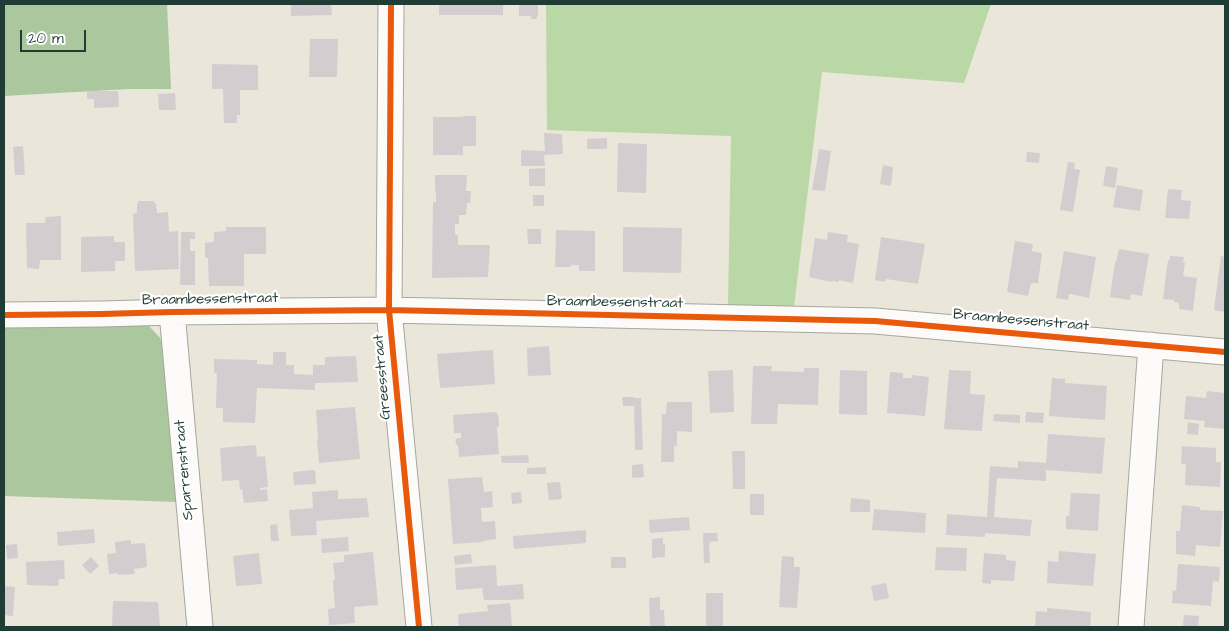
<!DOCTYPE html>
<html>
<head>
<meta charset="utf-8">
<style>
  body { margin:0 }
  #map { position:relative; width:1229px; height:631px; overflow:hidden; background:#eae6d9; font-family:"Architects Daughter",sans-serif }
  canvas { display:block }
  .frame { position:absolute; inset:0; border:5px solid #1f3d34; pointer-events:none }
  .scale { position:absolute; left:20px; top:30px; width:66px; height:22px; box-sizing:border-box; border:2px solid #1f3d34; border-top:0; padding-left:6px; font-size:15px; line-height:18px; white-space:nowrap; color:#1f3d34; -webkit-text-stroke:4px #fff; paint-order:stroke }
</style>
</head>
<body>
<div id="map">
<canvas width="1229" height="631"></canvas>
<div class="frame"></div>
<div class="scale">20 m</div>
</div>
<script>
const context = document.querySelector('canvas').getContext('2d');
context.lineJoin = 'round';
function paint(path, color) { context.fillStyle = color; context.fill(path, 'evenodd'); }
function stroke(path, color, width, dash) { context.strokeStyle = color; context.lineWidth = width; context.lineCap = dash ? 'butt' : 'round'; context.setLineDash(dash || []); context.stroke(path); }
function label(font, color, halo, rows, align = 'center') {
  context.font = font + ' "Architects Daughter",sans-serif'; context.lineWidth = 4.5; context.setLineDash([]); context.textBaseline = 'middle'; context.strokeStyle = halo; context.fillStyle = color; for (const [text, x, y, turn = 0] of rows) {
    context.save(); context.translate(x, y); context.rotate((+turn || 0) * Math.PI / 180); context.textAlign = isNaN(turn) ? turn : align; if (halo) context.strokeText(text, 0, 0); context.fillText(text, 0, 0); context.restore();
  }
}
paint(new Path2D(`
  M546,4h445l-27,79 -142,-11 -28,235 -66,-2 3,-169 -184,-6z`), '#bad7a6');
paint(new Path2D(`
  M4,4h163l4,85h-43l-124,7z
  M134,325l15,1 11,12 3,8 14,156 -173,-6v-168z`), '#aac79d');
paint(new Path2D(`
  M291,4h40l1,11 -41,1z
  M439,4h64v11h-64z
  M519,4h19v12h-1v3h-6v-3h-12z
  M310,39h28l-1,38h-28z
  M212,64l46,1v25h-18v25h-3v8h-13l-1,-34h-11z
  M87,91h31l1,16 -25,1v-9h-7z
  M175,93l1,17h-17l-1,-16z
  M463,116h13v30h-13v9h-30v-38h30z
  M544,133l18,1 1,20 -19,1 1,11h-24v-16l24,1z
  M607,138v11h-20v-10z
  M618,143l29,1 -1,49 -29,-1z
  M23,146l2,29h-10l-2,-28z
  M819,149l12,2 -6,40 -13,-1z
  M1027,152l13,1 -1,10 -13,-1z
  M1068,162l7,1 -1,6 6,1 -7,42 -13,-2z
  M883,165l10,2 -2,19 -11,-2z
  M1106,166l12,2 -3,20 -12,-2z
  M545,168v18h-16v-17z
  M435,175h32l-1,16h5l-1,12h-3l-1,12h-7v9h-4v11h3v10h32l-2,32 -56,1 1,-76h3v-11h-1z
  M1117,185l26,5 -3,21 -27,-4z
  M1168,189l14,1 -1,10 10,1 -2,18 -24,-1z
  M533,195h11v11h-11z
  M139,201h14l3,3 1,9 11,-1 1,20 9,-1 1,38 -44,2 -2,-57 4,-1v-9z
  M61,216v44h-21l-1,9 -12,-1 -1,-45h19l1,-6z
  M226,227h40v27h-22v32h-35l-1,-28h-3v-15l9,-1v-10l12,-1z
  M623,227l59,1 -1,45 -58,-1z
  M527,229h14v15h-13z
  M556,230l39,1v40h-16v-6h-8v2h-16z
  M181,232h14v7h-5v12h5v34h-15z
  M828,232l20,3 -1,7 12,2 -6,39 -14,-3v2l-7,-1 -1,1 -22,-5 6,-39 12,2z
  M114,236v6h11v19h-10v10l-34,1v-35z
  M881,237l44,7 -7,40 -32,-5 -1,3 -10,-2z
  M1015,241l18,3 -1,7 10,2 -4,30h-7l-3,13 -21,-4z
  M1119,249l30,5 -7,42 -11,-2 -1,6 -20,-3 5,-35h1z
  M1064,251l32,6 -7,41 -18,-4h-2l-1,6 -12,-2z
  M1170,256l14,1 -1,5h2l-2,14 14,2 -4,33 -14,-2v-6l-5,-1v-2l-11,-1 5,-39h2z
  M1221,256l4,1v55l-11,-2z
  M549,346l2,29 -23,1 -1,-28z
  M493,350l2,34 -55,4 -3,-34z
  M273,352h13v13h8v9l19,1v-10h12v-8l31,-1 2,26 -43,1v7l-58,-2 -2,35 -32,-1v-14h-7l1,-35h-3v-14l43,1v4l16,1z
  M753,366h19l-1,5 33,1v-4h15l-1,37 -40,-1 -1,20h-26z
  M733,370l1,42 -24,1 -2,-42z
  M840,370l27,1v44l-28,-1z
  M949,370l22,1 -1,23 15,1 -3,36 -38,-2z
  M890,372l13,1v5h9v-3l17,2 -4,39 -38,-3z
  M1052,378l13,1v4l42,3 -2,34 -56,-4z
  M1207,391l18,2v36l-21,-2 1,-6 -21,-2 2,-23 20,2z
  M622,397h12v1h7l2,52h-8l-1,-44h-11z
  M667,402h25v30l-15,-1v15h-3v16h-13l1,-48h4z
  M355,407l5,52 -41,4 -2,-23h1l-2,-30z
  M496,412l2,3 1,10 -2,3 2,26 -40,3 -1,-11 -3,-3 2,-5h4v-5h-7l-1,-18z
  M1026,412l18,1 -1,10 -18,-1z
  M994,414l26,1v8l-27,-2z
  M1188,422l11,2 -1,11 -11,-1z
  M1048,434l57,4 -3,36 -56,-4v11l-49,-3 -3,39 38,3 -2,16 -45,-3v4l-39,-2 1,-21 40,3 3,-51 28,2v-7l28,2z
  M256,445l1,12 8,-1 3,31 -8,1v2l7,-1 1,12 -24,2 -2,-14 -2,1 -1,-10 -17,1 -2,-33z
  M1182,446l34,2v14h5l-1,25 -35,-2 1,-21h-5z
  M732,451h13v38h-12z
  M528,455l1,8h-27l-1,-7z
  M643,464l1,13 -12,1v-13z
  M546,467v7h-19v-6z
  M315,470l1,14 -22,1 -1,-13z
  M482,477l2,15 8,-1 1,16 -12,1 1,14 13,-1 1,18 -13,2v1l-30,2 -5,-65z
  M560,482l2,17 -13,1 -2,-17z
  M338,490v9l29,-1 2,19 -53,4 1,14 -26,1 -2,-26 24,-2 -1,-16z
  M521,492l1,11 -10,1 -1,-11z
  M1071,493l29,1 -2,37 -32,-2v-13h3z
  M750,494h14v21h-14z
  M851,498l19,2v12h-20z
  M1182,505l18,2v3l23,1 -3,36 -24,-2 -1,11 -19,-2v-23h4z
  M874,509l52,4 -1,20 -53,-3z
  M689,517l1,13 -40,3 -1,-13z
  M277,524l2,17h-8l-1,-16z
  M94,529l1,14 -37,3 -1,-14z
  M586,530v13l-72,6 -1,-13z
  M703,533h14l1,8 -8,1v3h-1l1,18h-6z
  M348,537l1,14 -27,2 -1,-14z
  M663,538v6h2v13l-13,1v-19z
  M131,540v4l14,-1 2,24 -13,2 1,5 -17,1v-2l-9,1 -2,-20 9,-1 -1,-11z
  M17,544l1,14 -11,1 -1,-14z
  M936,547l31,1 -1,23 -31,-1z
  M1059,551l37,3 -3,32 -46,-3 1,-22 10,1z
  M373,552l5,53 -24,2 1,16 -26,2 -1,-16 7,-1 -2,-27 2,-1 -2,-17 11,-1v-7z
  M259,553l3,31 -26,2 -3,-30z
  M984,553l22,2v5l10,1 -2,20 -23,-1v4l-9,-1z
  M471,554l1,9 -17,2 -1,-9z
  M782,556l12,1v10h6l-3,41 -18,-1z
  M91,557l8,9 -9,8 -8,-9z
  M611,557h15v11h-15z
  M64,560l1,19h-6l-1,7 -31,-1 -1,-23z
  M1178,564l42,3 -1,15 -6,-1 -2,25 -39,-3 1,-13 3,1z
  M496,565l1,21 26,-2 1,15 -14,1h-26l-2,-12 -26,2 -1,-22z
  M886,583l3,15 -15,3 -3,-15z
  M4,586l11,1 -2,29 -9,-1z
  M706,593h17v34h-17z
  M660,597v13h4l1,17h-15l-1,-29z
  M113,601l45,1 2,25h-48z
  M510,603l2,24h-53l-1,-13 30,-3 -1,-6z
  M1047,608l44,4 -1,15h-55l1,-16 11,1z
  M1184,615l15,1 -1,11h-15z`), '#d4cdd0');
const minor = new Path2D(`
  M391,4l-2,306 30,317
  M172,312l28,315
  M4,315l98,-1 70,-2 217,-2 486,11 350,31
  M1131,627l20,-282`);
stroke(minor, '#a6a79f', 27);
stroke(minor, '#fcfbf9', 25);
stroke(new Path2D(`
  M391,4l-2,306 30,317
  M4,315l98,-1 70,-2 217,-2 486,11 350,31`), '#e8590c', 6);
label('15px', '#1f3d34', '#fff', [
  ["Braambessenstraat",210,300,-1],
  ["Braambessenstraat",615,303,1],
  ["Braambessenstraat",1021,321,5],
  ["Greesstraat",383,377,-95],
  ["Sparrenstraat",185,470,-95]
]);
</script>
</body>
</html>
